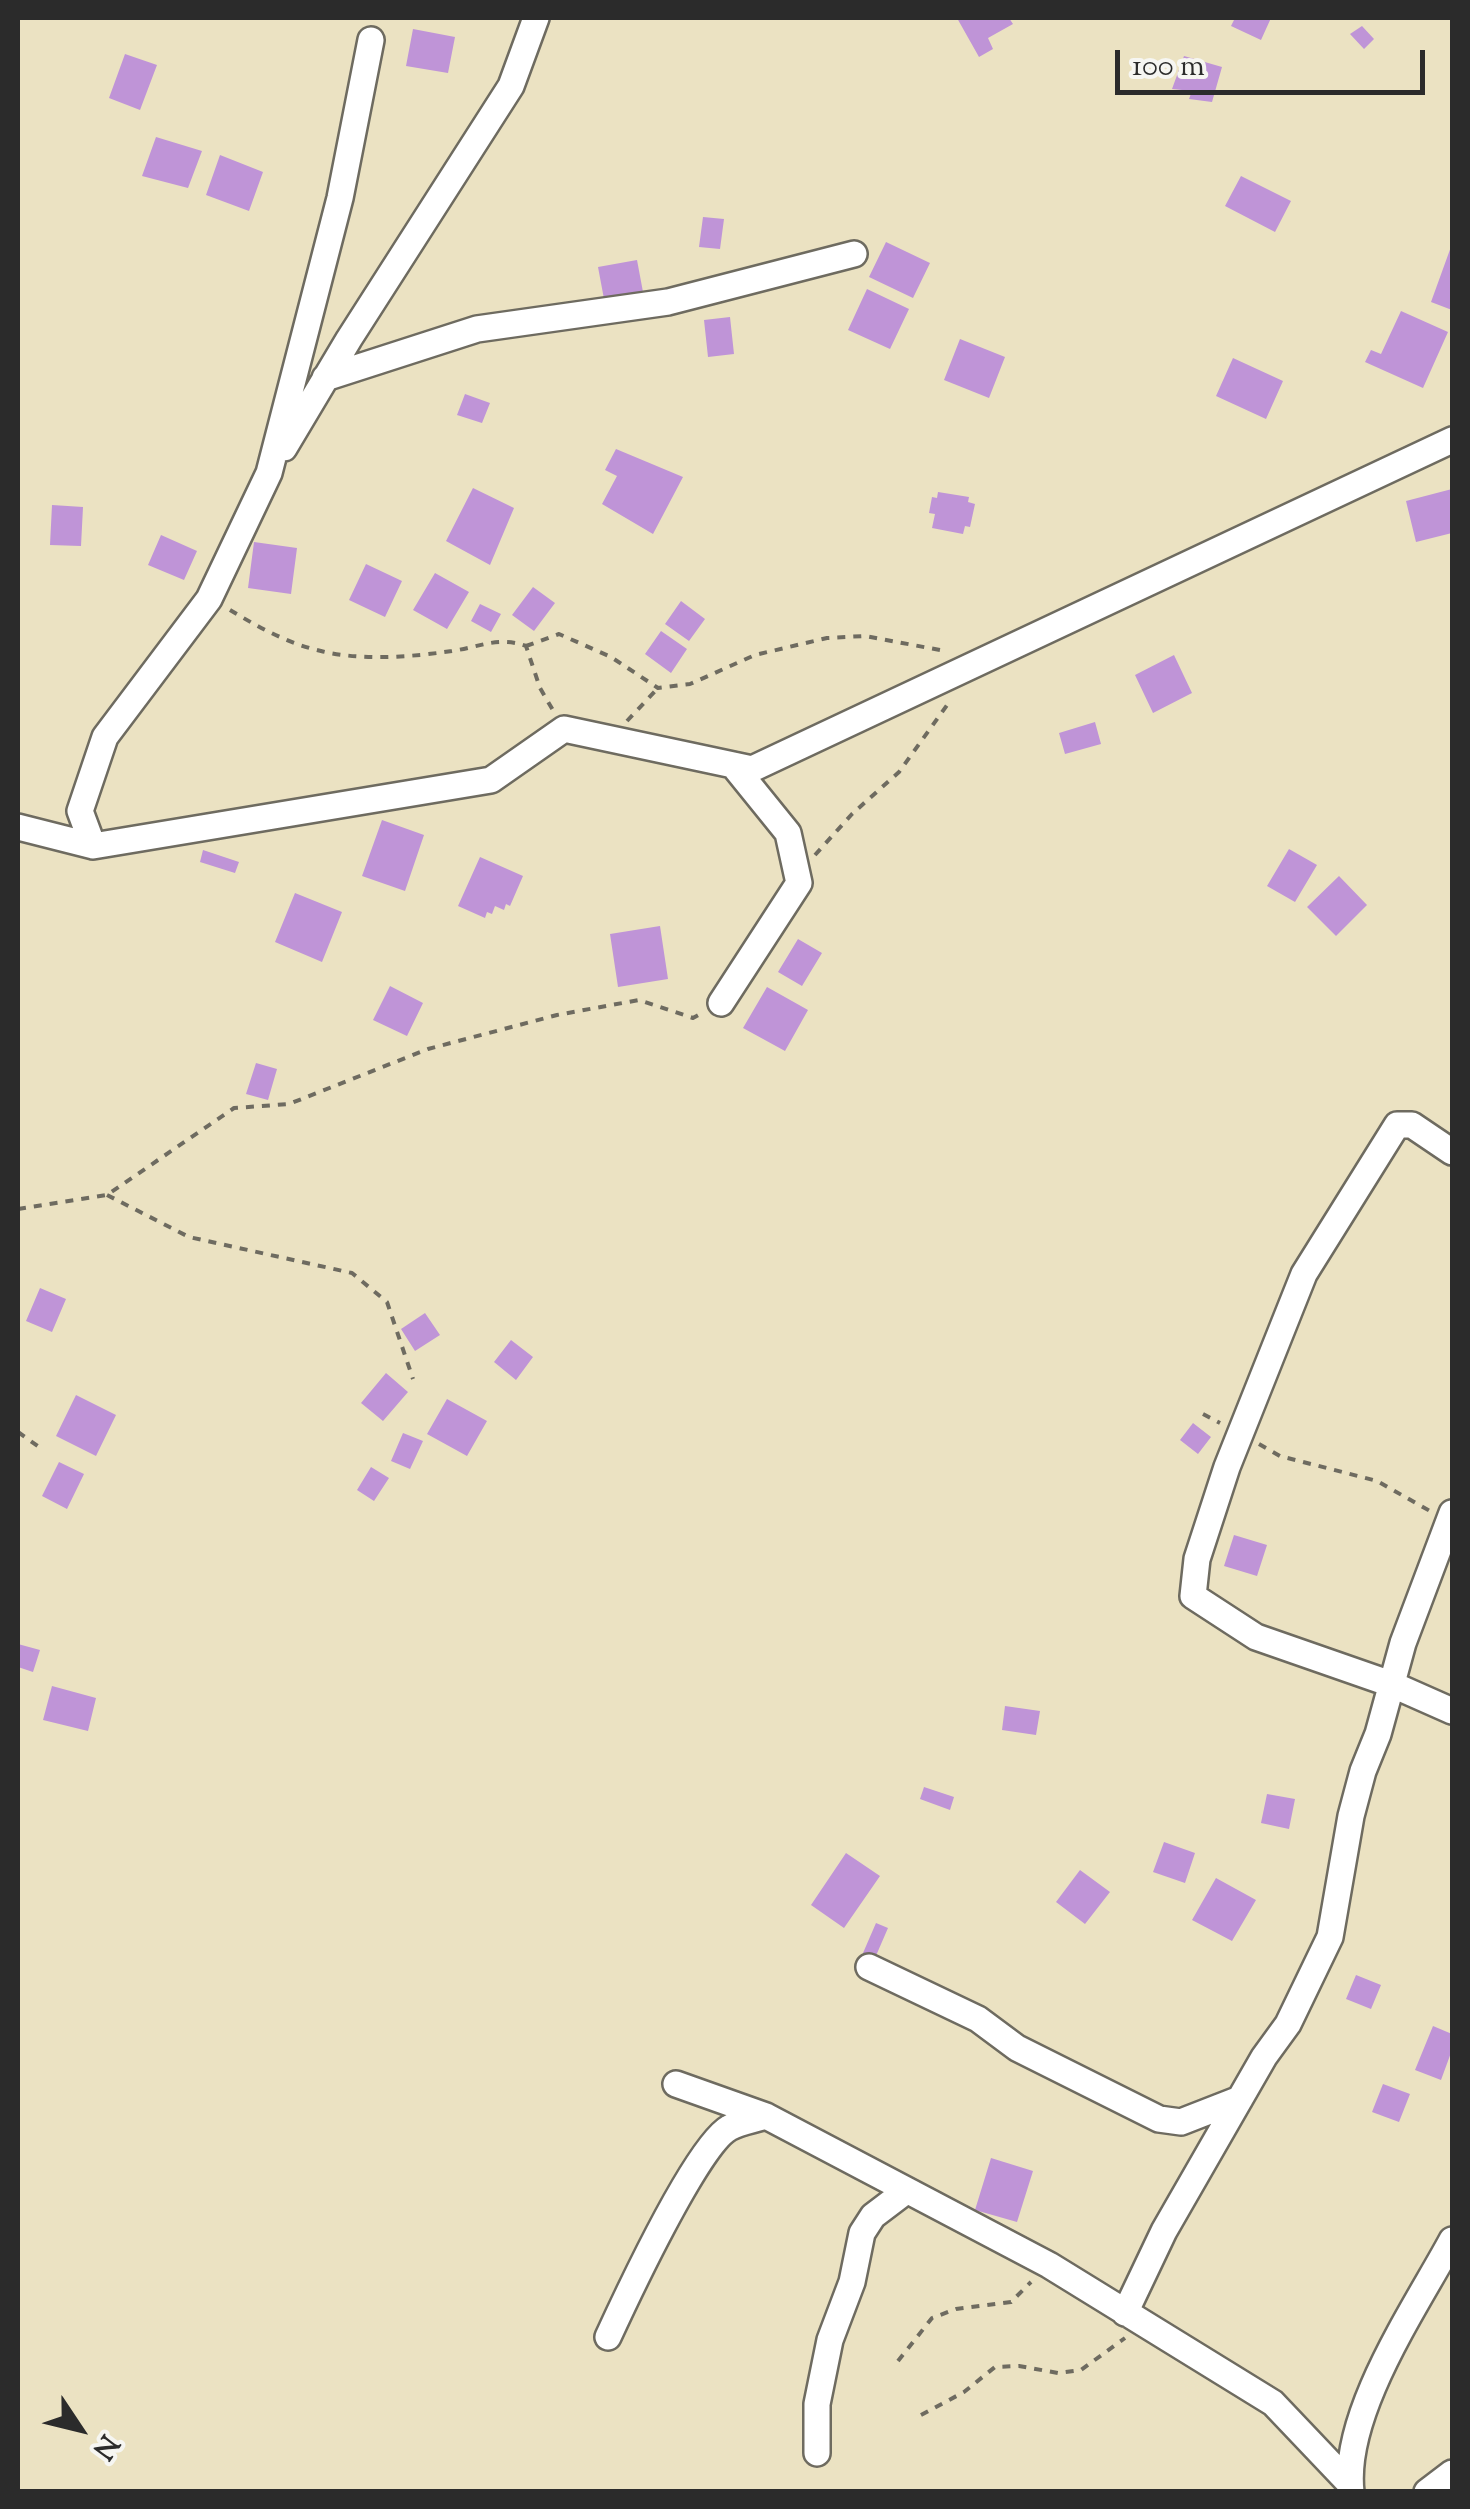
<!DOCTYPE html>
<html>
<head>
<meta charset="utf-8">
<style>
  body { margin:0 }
  #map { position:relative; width:1470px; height:2509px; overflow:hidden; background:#ebe2c2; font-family:"Sorts Mill Goudy",serif }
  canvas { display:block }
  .frame { position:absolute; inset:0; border:20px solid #2b2b2b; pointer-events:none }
  .north { position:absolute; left:30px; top:2379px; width:100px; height:100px; -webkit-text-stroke:8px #f6f6f2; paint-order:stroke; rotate:125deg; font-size:28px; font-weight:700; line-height:40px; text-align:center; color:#2b2b2b }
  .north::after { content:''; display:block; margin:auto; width:35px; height:45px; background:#2b2b2b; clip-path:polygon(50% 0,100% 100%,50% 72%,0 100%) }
  .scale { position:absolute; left:1115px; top:50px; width:310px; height:45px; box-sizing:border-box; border:5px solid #2b2b2b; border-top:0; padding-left:12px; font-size:30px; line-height:35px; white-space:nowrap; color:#2b2b2b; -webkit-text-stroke:8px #f6f6f2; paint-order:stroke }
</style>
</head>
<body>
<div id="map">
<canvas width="1470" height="2509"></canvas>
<div class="frame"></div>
<div class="north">N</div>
<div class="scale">100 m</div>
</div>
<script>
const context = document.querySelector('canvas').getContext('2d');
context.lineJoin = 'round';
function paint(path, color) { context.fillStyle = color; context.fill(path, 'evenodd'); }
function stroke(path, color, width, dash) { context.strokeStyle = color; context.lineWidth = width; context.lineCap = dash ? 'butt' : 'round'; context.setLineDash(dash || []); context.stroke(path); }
paint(new Path2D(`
  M957,18h52l4,6 -25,14 5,11 -14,8z
  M1235,18h36l-10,22 -30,-14z
  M1362,26l12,13 -10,10 -14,-15z
  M413,29l42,8 -7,36 -42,-7z
  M125,54l32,11 -17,45 -31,-12z
  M1184,56l38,11 -10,35 -23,-3 3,-8 -20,-2z
  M156,137l46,14 -14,37 -46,-12z
  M220,155l43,17 -14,39 -43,-16z
  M1241,176l50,25 -16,31 -50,-26z
  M703,217l21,2 -4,30 -21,-2z
  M886,242l44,21 -17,35 -44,-21z
  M1452,244v66l-21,-8z
  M637,260l6,32 -39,7 -6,-32z
  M867,289l42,20 -19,40 -42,-19z
  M1401,311l47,21 -25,56 -58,-26 6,-12 10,4z
  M730,317l4,37 -26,3 -4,-37z
  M960,339l45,18 -16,41 -45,-18z
  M1233,358l50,23 -17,38 -50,-23z
  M465,394l25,9 -8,20 -25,-8z
  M616,449l67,28 -30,57 -51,-30 15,-28 -12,-6z
  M473,488l41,20 -24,57 -44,-24z
  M1452,489v44l-36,9 -10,-41z
  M938,492l31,5 -1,5 7,2 -5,23 -5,-1 -2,8 -31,-6 3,-14 -6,-1 3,-16 5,1z
  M52,505l31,2 -2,39 -31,-1z
  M161,535l36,16 -13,29 -36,-15z
  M254,542l43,6 -6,46 -43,-6z
  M366,564l36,17 -17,36 -36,-17z
  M435,573l34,19 -22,37 -34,-19z
  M533,587l22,16 -21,28 -22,-16z
  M681,601l24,18 -16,22 -24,-17z
  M480,604l21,10 -10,18 -20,-11z
  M661,631l26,18 -16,24 -26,-19z
  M1174,655l18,38 -39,20 -18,-38z
  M1095,722l6,22 -36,10 -6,-21z
  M382,820l42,15 -19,56 -43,-15z
  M1289,849l28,16 -22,37 -28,-16z
  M203,850l36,12 -4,11 -35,-11z
  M480,857l43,19 -13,30 -4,-2 -2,6 -9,-4 -3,8 -5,-2 -2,6 -27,-12z
  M1339,876l28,29 -31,31 -29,-29z
  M295,893l47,19 -20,50 -47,-20z
  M660,926l8,53 -50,8 -8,-53z
  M798,939l24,14 -20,33 -24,-14z
  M390,986l33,17 -16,33 -34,-16z
  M767,987l41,23 -23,41 -42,-23z
  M256,1063l21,6 -9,31 -22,-6z
  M40,1288l26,11 -14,33 -26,-11z
  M425,1313l15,22 -25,16 -14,-22z
  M511,1340l22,17 -17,23 -22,-18z
  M386,1373l22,19 -25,29 -22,-18z
  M76,1395l40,20 -20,41 -40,-20z
  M447,1399l40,22 -20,35 -40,-22z
  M1193,1423l18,14 -13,17 -18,-14z
  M403,1433l20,8 -13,28 -19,-8z
  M59,1462l25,12 -17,35 -25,-13z
  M371,1467l18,11 -15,23 -17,-11z
  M1234,1535l33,10 -10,31 -33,-10z
  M18,1644l22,6 -7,22 -15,-5z
  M52,1686l44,12 -8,33 -45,-11z
  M1005,1706l35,5 -4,24 -34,-5z
  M924,1787l30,10 -4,13 -30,-11z
  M1267,1794l28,5 -6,30 -28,-6z
  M1164,1842l31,11 -10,30 -32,-11z
  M846,1853l34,23 -36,52 -33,-23z
  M1080,1870l30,22 -25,32 -29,-22z
  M1216,1878l40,22 -24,41 -40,-21z
  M876,1923l12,5 -13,30 -12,-5z
  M1356,1975l25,10 -10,24 -25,-10z
  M1433,2026l19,8v16l-11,30 -26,-10z
  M1383,2084l27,10 -11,28 -27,-10z
  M991,2158l42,13 -16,51 -42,-12z`), '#bf94d7');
const minor = new Path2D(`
  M325,378l152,-49 191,-27 186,-48
  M284,448l65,-109 162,-253 25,-68
  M18,827l75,19 398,-66 73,-51 188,40 700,-329
  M93,846l-13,-35 25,-74 104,-138 60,-126 71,-275 31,-158
  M721,1003l78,-120 -11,-50 -55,-68
  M1452,1152l-40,-27h-15l-93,149 -77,193 -30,92 -4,37 63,41 135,47 61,27
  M869,1967l109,52 39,29 142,71 22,3 59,-23
  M676,2084l90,32 283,149 224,138 77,81
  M1125,2313l39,-82 100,-174 24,-33 42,-87 21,-121 12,-45 15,-37 25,-91 49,-130
  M608,2337c18,-39 89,-191 121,-209 10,-6 25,-8 37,-12
  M817,2453v-49l13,-64 22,-58 10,-49 11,-17 33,-25
  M1351,2492c-9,-79 65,-185 101,-252
  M1427,2492l25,-19`);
stroke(minor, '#6e6b60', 30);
stroke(new Path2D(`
  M230,610c28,17 59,34 91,41 41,10 90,6 131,0 28,-4 46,-15 74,-5l14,42 14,24
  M526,646l33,-12 52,23 47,31 32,-4 65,-29 72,-17 38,-2 80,15
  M627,721l31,-33
  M815,855l37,-41 47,-42 51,-71
  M107,1195l82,42 163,36 35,29 26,77
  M18,1209l89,-14 127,-87 55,-4 139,-55 129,-34 82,-15 54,18 11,-6
  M1203,1414l17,9
  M18,1432l21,15
  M1259,1444l21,12 97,25 53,30
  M898,2361l34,-43 24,-9 55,-7 20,-20
  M921,2415l43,-23 31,-25 24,-1 39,7 23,-3 44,-32`), '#6e6b60', 4, [8, 8]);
stroke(minor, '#fff', 25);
</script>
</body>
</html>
